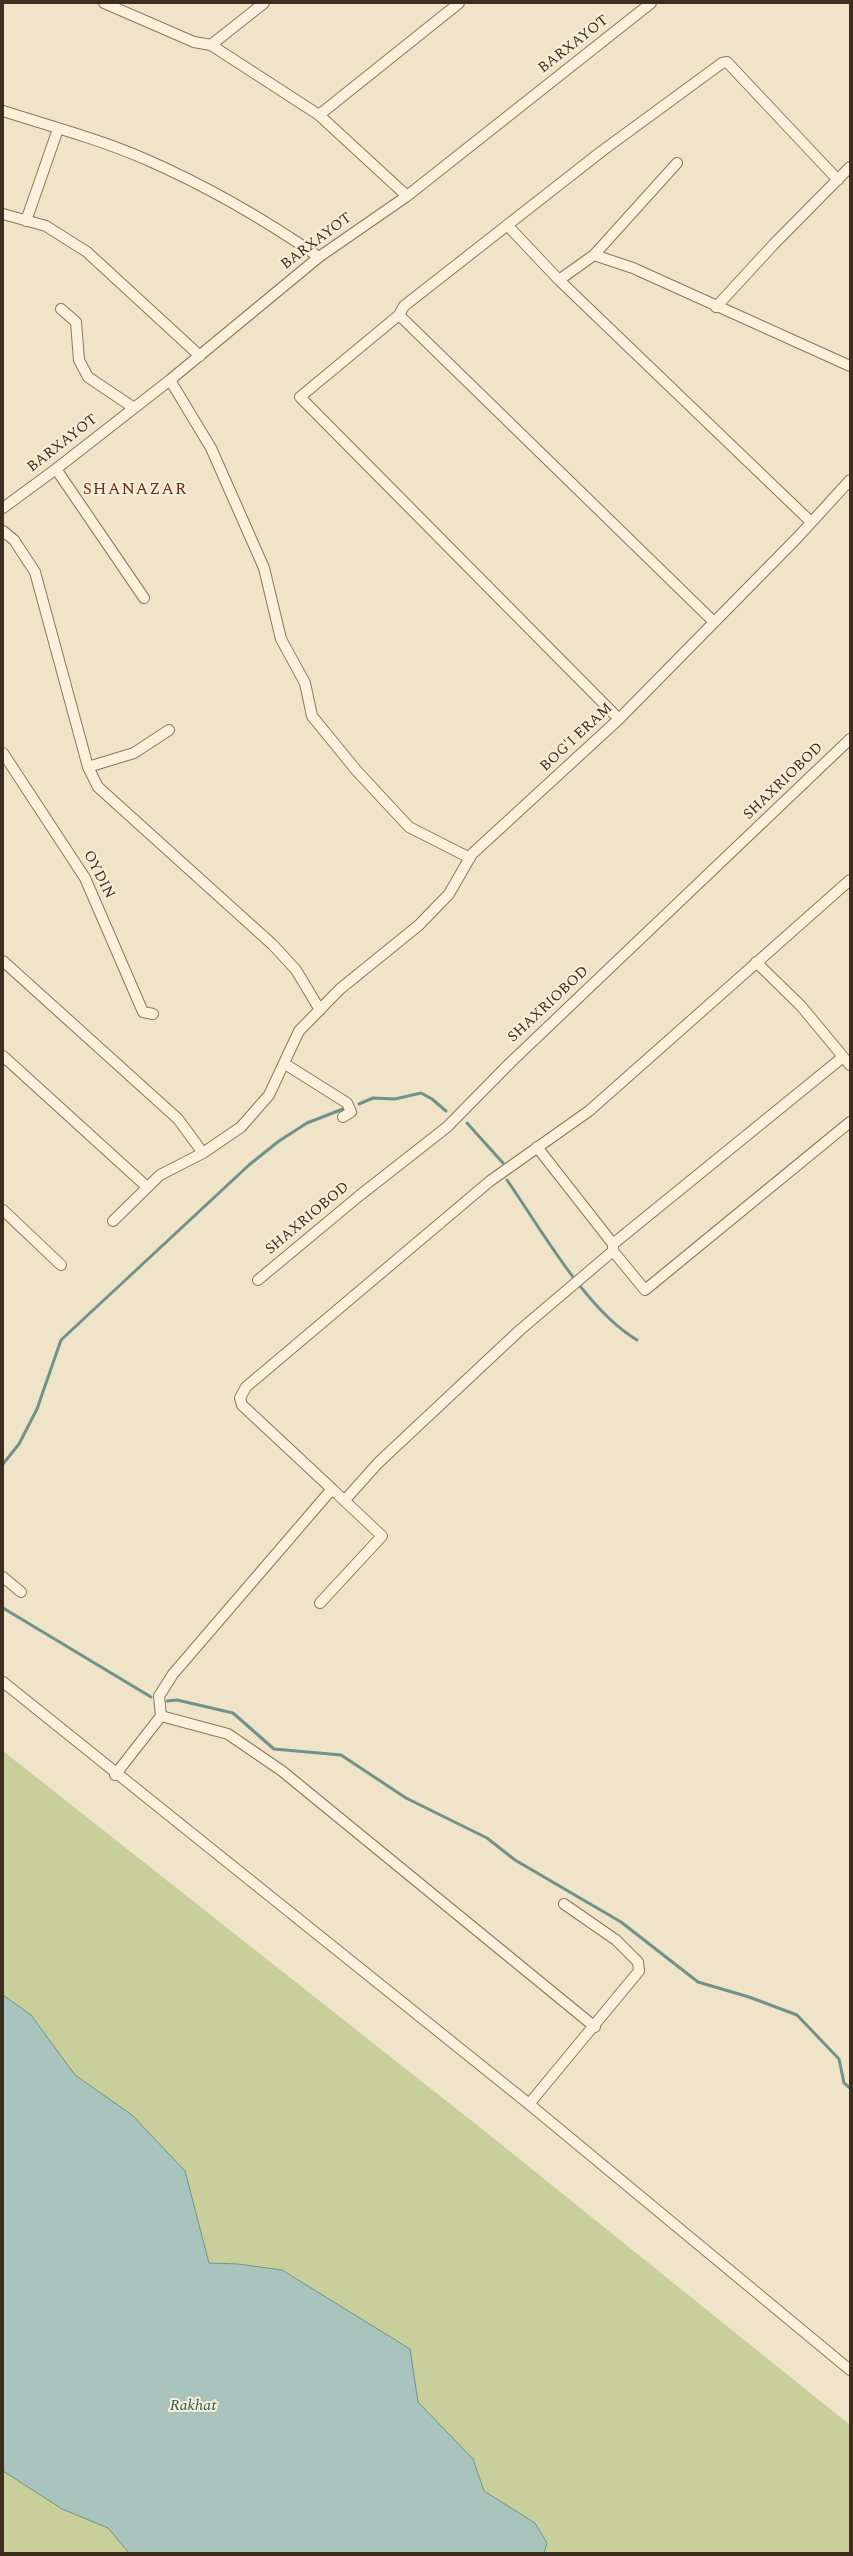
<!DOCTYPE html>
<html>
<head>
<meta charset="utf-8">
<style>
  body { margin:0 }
  #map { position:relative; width:853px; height:2556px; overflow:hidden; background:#f0e4c8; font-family:Spectral,serif }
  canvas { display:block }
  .frame { position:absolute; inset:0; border:4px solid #3d2e20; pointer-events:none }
</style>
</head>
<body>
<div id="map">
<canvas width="853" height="2556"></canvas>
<div class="frame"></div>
</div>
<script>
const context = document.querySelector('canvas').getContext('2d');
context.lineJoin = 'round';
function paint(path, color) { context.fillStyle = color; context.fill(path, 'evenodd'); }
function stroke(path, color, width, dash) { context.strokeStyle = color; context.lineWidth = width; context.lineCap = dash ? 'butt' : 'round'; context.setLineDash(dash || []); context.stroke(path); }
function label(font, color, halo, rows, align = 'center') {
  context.font = font + ' Spectral,serif'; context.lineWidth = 4; context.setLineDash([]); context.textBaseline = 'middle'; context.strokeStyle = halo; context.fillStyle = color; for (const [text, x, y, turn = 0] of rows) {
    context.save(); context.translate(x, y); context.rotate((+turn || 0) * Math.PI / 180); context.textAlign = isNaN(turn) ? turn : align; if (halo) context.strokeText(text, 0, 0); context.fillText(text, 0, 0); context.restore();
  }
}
paint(new Path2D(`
  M3,1751l484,382 363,292v128h-847z`), '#c9cf9b');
const water = new Path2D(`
  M3,1995l28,20 44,60 57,40 53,56 24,92 29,1 44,6 128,79 8,53 55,57 11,32 51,32 12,20 -3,10h-415l-21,-25 -46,-19 -59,-38z`);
paint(water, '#a9c4bc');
stroke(water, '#6f938a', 1);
stroke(new Path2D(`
  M359,1104l14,-6 22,1 26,-6 11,6 14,12
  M467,1123l36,40
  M507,1180c34,49 79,130 130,160
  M3,1464l16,-20 18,-35 24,-69 188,-175 30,-24 28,-18 36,-14
  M3,1608l148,89
  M167,1701l10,-1 56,13 41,36 67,6 65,43 81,40 28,22 106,62 77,60 51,15 48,18 42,44 5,24 6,5`), '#6f938a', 3);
const minor = new Path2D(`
  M104,3l90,39 17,3 108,70 88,81
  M211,45l53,-42
  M3,111c47,15 96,28 142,48 62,27 119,60 174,98
  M319,115l140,-112
  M3,214l43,12 41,26 113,104
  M26,221l32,-92
  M507,225l52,55 252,242
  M594,255l83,-92
  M559,280l35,-25 39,13 217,98
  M716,307l58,-63 76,-77
  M61,309l15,13 3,38 9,17 46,31
  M399,315l315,307
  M170,380l41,68 53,120 17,71 24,44 7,33 44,54 53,57 61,31
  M56,469l88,129
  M3,508l53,-39 114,-89 149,-123 88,-61 244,-193
  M3,531l11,9 21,32 53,195 10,20 175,158 23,25 24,40
  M619,719l-319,-322 99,-82 5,-9 198,-155 120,-88 5,-1 111,118
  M3,753l82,125 58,134 10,2
  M88,767l46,-14 35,-23
  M3,961l175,158 25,34
  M756,962l45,44 49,59
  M3,1056l143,130
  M285,1064l62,39 4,9 -8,5
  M537,1147l76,97v7l32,39 205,-168
  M3,1210l58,55
  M113,1221l47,-46 43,-22 38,-26 28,-32 30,-64 41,-42 79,-64 30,-31 23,-40 147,-135 179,-182 52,-57
  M613,1244l230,-187
  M258,1280l101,-84 88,-69 63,-64 340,-324
  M345,1500l33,-37 142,-133 93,-79
  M3,1577l18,15
  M320,1603l62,-67 -50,-47
  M3,1682l526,422 321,266
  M161,1716l-2,-20 14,-22 159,-185 -90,-84 -2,-7 6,-11 244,-206 99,-70 261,-231
  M115,1775l46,-59 67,18 54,37 313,256
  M529,2104l110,-133 -1,-9 -22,-22 -52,-36`);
stroke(minor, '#8d765c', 12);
stroke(minor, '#faf1dc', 10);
label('15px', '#3d2e20', '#f7eed8', [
  ["BARXAYOT",574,45,-38],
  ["BARXAYOT",317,242,-37],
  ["BARXAYOT",63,444,-38],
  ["BOG'I ERAM",577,738,-43],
  ["SHAXRIOBOD",784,782,-44],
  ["OYDIN",98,875,63],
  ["SHAXRIOBOD",549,1005,-43],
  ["SHAXRIOBOD",308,1219,-40]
]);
label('italic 16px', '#2f5d5a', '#f7eed8', [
  ["Rakhat",193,2407]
]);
context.letterSpacing = '1px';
label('17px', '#6b2e1e', '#f7eed8', [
  ["SHАNAZAR",135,491]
]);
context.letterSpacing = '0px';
</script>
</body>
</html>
